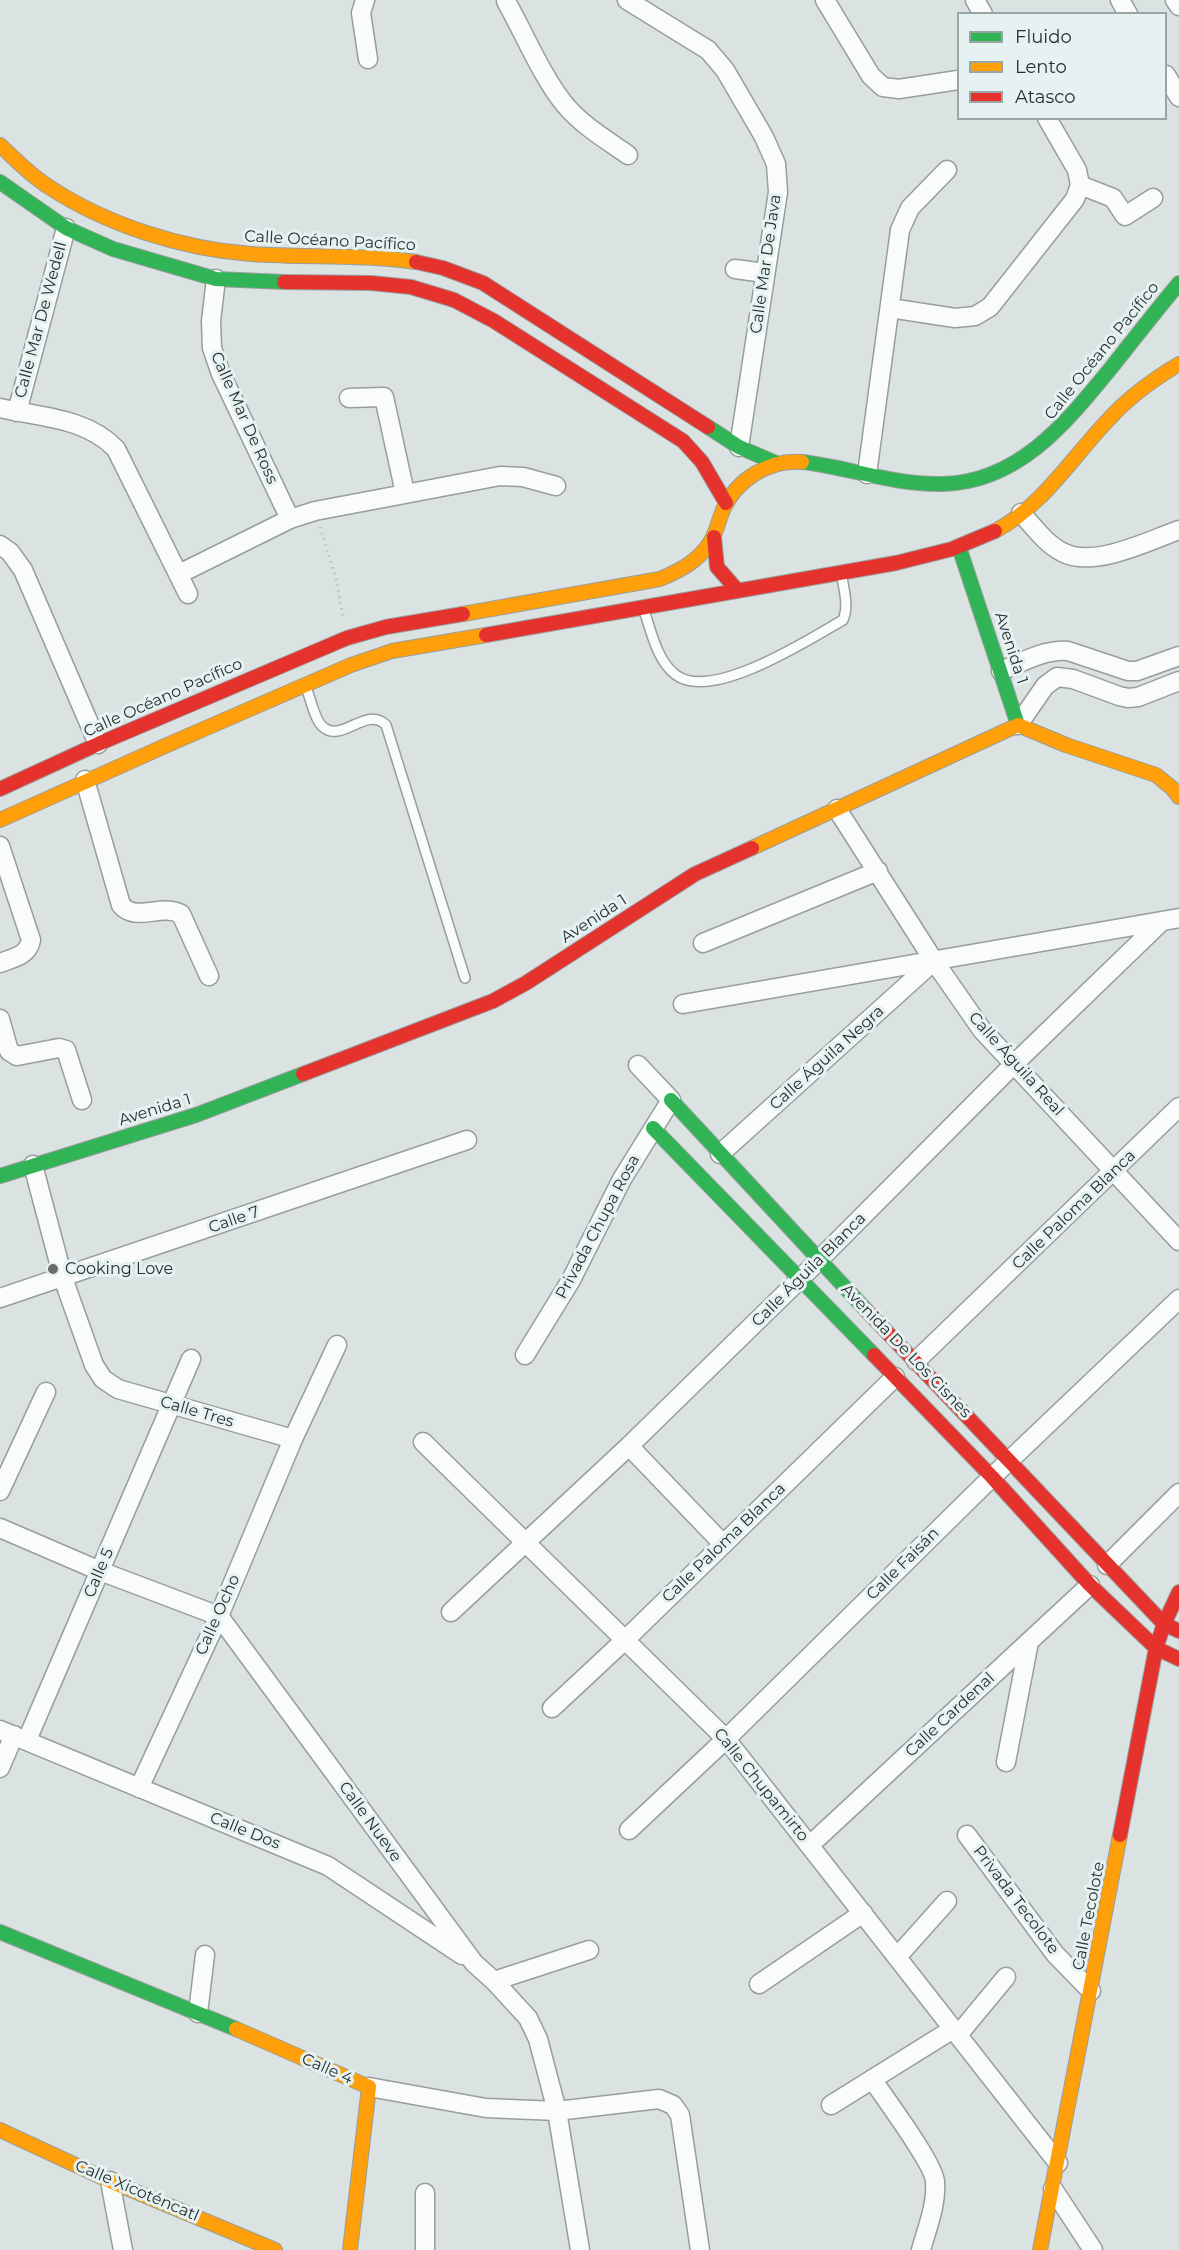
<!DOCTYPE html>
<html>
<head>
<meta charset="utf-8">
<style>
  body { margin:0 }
  #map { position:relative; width:1179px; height:2250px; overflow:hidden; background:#dbe2e2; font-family:Montserrat,sans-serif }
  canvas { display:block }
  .legend { position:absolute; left:957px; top:12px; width:210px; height:108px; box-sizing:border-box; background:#e6f2f2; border:2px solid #9aa4a4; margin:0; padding:8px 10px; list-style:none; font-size:18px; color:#292e2e }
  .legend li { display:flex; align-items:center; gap:12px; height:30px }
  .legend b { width:30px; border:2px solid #9aa4a4 }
</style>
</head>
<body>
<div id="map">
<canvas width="1179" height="2250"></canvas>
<ul class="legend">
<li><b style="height:8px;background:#30b455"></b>Fluido</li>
<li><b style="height:8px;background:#ff9f0a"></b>Lento</li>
<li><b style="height:8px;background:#e5322d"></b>Atasco</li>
</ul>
</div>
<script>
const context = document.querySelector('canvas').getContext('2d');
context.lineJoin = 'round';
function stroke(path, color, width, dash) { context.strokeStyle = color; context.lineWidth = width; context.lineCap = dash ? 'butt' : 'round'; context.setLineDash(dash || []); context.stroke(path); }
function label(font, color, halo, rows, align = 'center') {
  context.font = font + ' Montserrat,sans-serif'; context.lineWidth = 6; context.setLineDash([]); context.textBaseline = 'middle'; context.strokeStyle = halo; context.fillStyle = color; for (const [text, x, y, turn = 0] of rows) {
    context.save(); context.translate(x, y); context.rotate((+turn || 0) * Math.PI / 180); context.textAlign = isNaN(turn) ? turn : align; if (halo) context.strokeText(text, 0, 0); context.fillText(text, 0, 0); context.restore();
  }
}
const lane = new Path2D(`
  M644,610c7,21 13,51 32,65 36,27 134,-36 167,-55 6,-14 1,-29 -1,-43
  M306,687c4,10 9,33 16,39 19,19 44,-21 64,-1l79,253`);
const street = new Path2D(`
  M365,0l-4,13 7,46
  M627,0l81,50 17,20 39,67 12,27 2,28 -39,255
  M825,0l46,76 12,11 16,2 59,-9
  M975,0l8,14
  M1120,0l8,14
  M1175,0l4,6
  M506,1c18,32 37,78 60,105 17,20 41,34 62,49
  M1166,75l13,22
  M1080,185l33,13 12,18 28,-18
  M735,269l30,4
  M216,279l-5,42 1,27 9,26 69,145
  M890,308l65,10 20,-2 15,-9 85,-108 5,-14 -3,-15 -30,-52
  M349,398l35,-1 21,96
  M0,408c40,9 87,10 116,41l72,145
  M17,412l49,-184
  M867,474l33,-244 10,-22 37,-38
  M1021,513c13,14 25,31 41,39 31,17 86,-11 117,-22
  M0,545l10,7 13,18 75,174
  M179,574l111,-55 25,-8 185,-35 23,1 33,9
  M1001,671c21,-9 44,-22 67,-20l60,20h9l42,-15
  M1018,725l27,-39 12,-9 16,2 46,17 9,2 10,-1 41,-16
  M85,780l36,125c15,18 40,-2 60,9l28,62
  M837,809l97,152 48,69 197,211
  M0,846l31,94c-3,16 -18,18 -31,23
  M703,943l175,-72
  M683,1004l496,-86
  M0,1019l9,32 8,5 42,-8 7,2 16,50
  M720,1154l214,-193
  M33,1165l30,113 31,87 9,14 15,10 175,50
  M0,1298l467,-158
  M525,1355l46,-75 51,-101 49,-79 -33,-35
  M916,1361l263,-254
  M423,1442l303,297 332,424
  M629,1446l94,98
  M0,1491l46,-99
  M0,1528l100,43 119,45 255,347 20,18 34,37 10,21 19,72 23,139
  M1107,1565l72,-72
  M451,1612l178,-166 170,-166 215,-216 147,-142
  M552,1708l73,-68 270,-263
  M0,1730l328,136 134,89
  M27,1740l164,-381
  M1006,1762l23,-120
  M0,1768l14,-33
  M139,1788l80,-172 74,-177 44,-94
  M629,1830l97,-91 266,-262 187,-178
  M967,1835l88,119 36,37
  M810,1845l280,-260
  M897,1957l50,-56
  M494,1981l95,-31
  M759,1984l104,-71
  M198,2013l7,-58
  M958,2035l48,-58
  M872,2079c12,18 63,86 63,103 2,22 -8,46 -14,68
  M369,2087l117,21 71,3 102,-12 14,6 7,10 20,135
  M831,2105l122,-76
  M110,2181l13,69
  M1053,2189l40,61
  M425,2193v57`);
const fast = new Path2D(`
  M0,182l66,46 47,21 103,30 68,3
  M708,427l31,20 37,16
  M802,462c46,5 91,23 139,22 77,-1 125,-61 170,-116 22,-28 45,-57 68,-85
  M959,547l59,178
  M671,1100l195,210
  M653,1128l221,227
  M0,1176l196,-61 107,-41
  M0,1932l236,97`);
const slow = new Path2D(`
  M0,145c16,15 30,30 49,42 58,38 133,62 202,67 55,4 110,0 165,8
  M995,531c48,-25 78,-75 115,-113 20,-22 44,-39 69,-54
  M463,614l197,-35c19,-8 37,-17 49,-35 7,-10 9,-22 14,-34 13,-30 46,-51 79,-48
  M1018,725l48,20 90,30 16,13 7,9
  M0,820l174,-78 177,-77 41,-14 94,-16
  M752,848l266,-123
  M236,2029l133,58 -19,163
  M0,2130l110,51 165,69
  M1040,2250l80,-415`);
const jam = new Path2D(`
  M416,262l27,6 40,15 225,144
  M284,282l87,1 40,4 43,13 40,21 189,120 19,21 24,41
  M714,537l3,30 21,24
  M486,635l410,-72 56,-14 43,-18
  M0,789l98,-45 249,-106 39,-11 77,-13
  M303,1074l190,-73 33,-18 169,-109 57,-26
  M866,1310l298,314 15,7
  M874,1355l118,122 98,108 66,63 23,11
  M1120,1835l36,-187 8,-24 15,-32`);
stroke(lane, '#989d9d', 12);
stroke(street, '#989d9d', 21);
stroke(fast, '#989d9d', 16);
stroke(slow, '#989d9d', 16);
stroke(jam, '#989d9d', 16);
stroke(new Path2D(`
  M320,527l16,52 7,37`), '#bec1c1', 3, [1.5, 4.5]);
stroke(lane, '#fafbfb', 9);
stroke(street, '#fafbfb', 18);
stroke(fast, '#30b455', 14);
stroke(slow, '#ff9f0a', 14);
stroke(jam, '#e5322d', 14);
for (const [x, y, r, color] of [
  [53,1269,6,"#676d6d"]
]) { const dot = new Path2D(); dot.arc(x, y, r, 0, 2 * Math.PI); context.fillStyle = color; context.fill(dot); stroke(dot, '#e6f2f2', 2); }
label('16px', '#292e2e', '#e6f2f2', [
  ["Calle Océano Pacífico",330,241,3],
  ["Calle Mar De Java",766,264,-82],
  ["Calle Mar De Wedell",41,320,-75],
  ["Calle Océano Pacífico",1102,351,-51],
  ["Calle Mar De Ross",244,418,66],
  ["Avenida 1",1011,648,72],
  ["Calle Océano Pacífico",163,698,-24],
  ["Avenida 1",594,919,-33],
  ["Calle Águila Negra",827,1058,-42],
  ["Calle Águila Real",1016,1064,48],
  ["Avenida 1",155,1110,-17],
  ["Calle Paloma Blanca",1074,1210,-44],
  ["Calle 7",234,1220,-19],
  ["Privada Chupa Rosa",598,1227,-62],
  ["Calle Águila Blanca",809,1270,-45],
  ["Avenida De Los Cisnes",906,1351,46],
  ["Calle Tres",197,1412,16],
  ["Calle Paloma Blanca",724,1543,-44],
  ["Calle Faisán",903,1564,-45],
  ["Calle 5",99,1573,-67],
  ["Calle Ocho",218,1615,-66],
  ["Calle Cardenal",950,1715,-43],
  ["Calle Chupamirto",761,1785,51],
  ["Calle Nueve",370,1822,54],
  ["Calle Dos",245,1831,22],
  ["Privada Tecolote",1016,1900,53],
  ["Calle Tecolote",1089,1916,-79],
  ["Calle 4",327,2069,24],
  ["Calle Xicoténcatl",137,2191,23]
]);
label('16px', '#292e2e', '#e6f2f2', [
  ["Cooking Love",65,1269]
], 'left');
</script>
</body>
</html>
